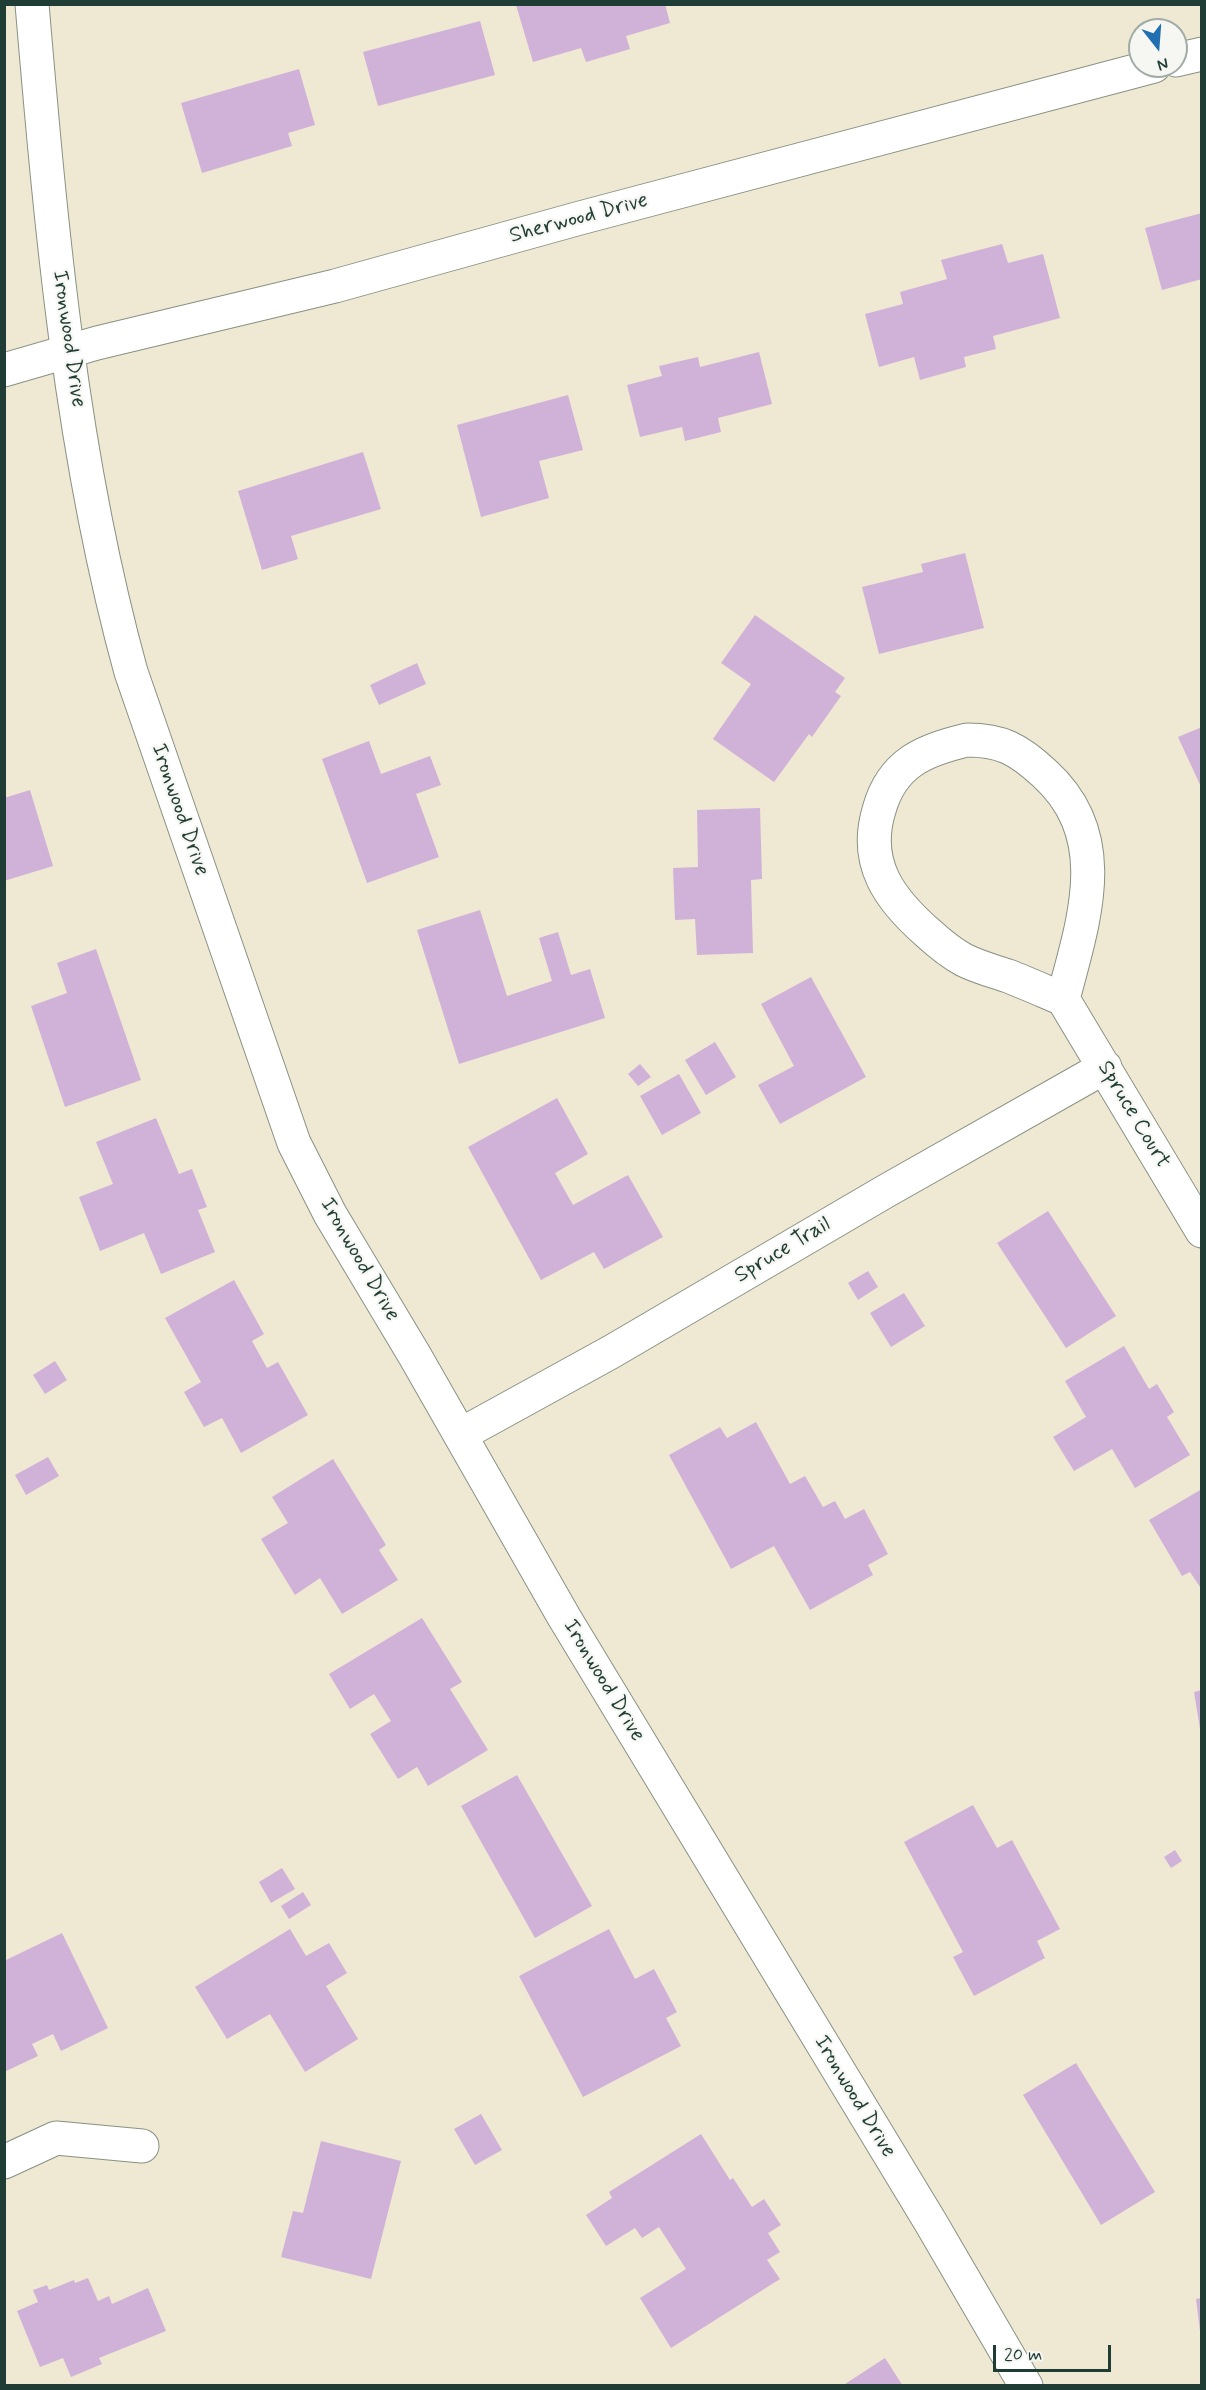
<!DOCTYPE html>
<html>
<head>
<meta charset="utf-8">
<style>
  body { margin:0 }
  #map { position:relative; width:1206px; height:2390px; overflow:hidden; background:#efe8d2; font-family:Mynerve,sans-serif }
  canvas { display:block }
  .frame { position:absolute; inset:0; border:6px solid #1f3d34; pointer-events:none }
  .north { position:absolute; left:1128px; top:18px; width:60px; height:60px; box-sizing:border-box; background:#f6f6f2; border:2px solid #a0aca6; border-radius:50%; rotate:163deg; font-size:16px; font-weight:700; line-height:24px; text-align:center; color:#1f3d34 }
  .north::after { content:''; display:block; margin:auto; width:21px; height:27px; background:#1f6fb2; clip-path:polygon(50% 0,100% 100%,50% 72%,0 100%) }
  .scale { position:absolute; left:993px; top:2345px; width:118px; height:27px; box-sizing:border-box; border:3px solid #1f3d34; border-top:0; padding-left:8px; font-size:18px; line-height:21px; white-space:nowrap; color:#1f3d34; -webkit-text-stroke:4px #f6f6f2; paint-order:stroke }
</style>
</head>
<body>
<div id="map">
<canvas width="1206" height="2390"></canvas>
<div class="frame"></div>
<div class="north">N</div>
<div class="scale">20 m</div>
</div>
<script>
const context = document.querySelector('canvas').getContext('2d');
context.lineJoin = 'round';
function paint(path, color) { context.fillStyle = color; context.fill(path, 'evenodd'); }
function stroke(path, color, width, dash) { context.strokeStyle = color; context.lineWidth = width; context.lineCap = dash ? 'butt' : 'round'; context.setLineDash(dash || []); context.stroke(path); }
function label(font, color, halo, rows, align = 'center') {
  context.font = font + ' Mynerve,sans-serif'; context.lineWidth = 4.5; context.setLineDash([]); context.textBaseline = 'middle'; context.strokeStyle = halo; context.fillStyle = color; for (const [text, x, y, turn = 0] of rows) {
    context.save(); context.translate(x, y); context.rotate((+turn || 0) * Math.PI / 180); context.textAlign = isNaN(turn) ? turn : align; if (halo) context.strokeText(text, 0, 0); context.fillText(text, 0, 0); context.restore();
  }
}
paint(new Path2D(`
  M519,4h146l5,19 -44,13 4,13 -44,13 -5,-14 -48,14 -17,-57z
  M480,21l15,54 -117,31 -15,-54z
  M299,69l16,56 -27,8 4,13 -90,27 -21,-70z
  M1202,213v66l-40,11 -17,-62z
  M1002,244l6,19 35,-9 17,64 -67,18 3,13 -32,8 2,10 -46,13 -6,-23 -35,10 -14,-53 38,-10 -3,-12 47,-13 -6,-19z
  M759,352l13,52 -54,14 3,14 -36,9 -3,-14 -42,10 -13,-52 35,-9 -3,-10 39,-9 2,10z
  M568,395l15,55 -44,11 10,37 -68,19 -24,-92z
  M363,452l18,57 -90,27 7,23 -36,11 -24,-79z
  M965,553l19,75 -105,26 -17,-67 61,-15 -2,-8z
  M755,615l90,63 -10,14 6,4 -29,41 -3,-3 -35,48 -61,-43 38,-55 -30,-21z
  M417,663l9,21 -47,21 -9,-20z
  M1202,727v62l-24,-52z
  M369,741l12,33 49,-18 11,29 -25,9 23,63 -72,26 -45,-124z
  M30,790l23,76 -49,15v-83z
  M760,808l2,71 -11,1 2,73 -56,2 -2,-36 -20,1 -2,-52 25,-1 -1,-57z
  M480,910l27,86 45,-15 -13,-43 19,-6 13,43 19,-6 15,49 -146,46 -42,-134z
  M96,949l45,131 -76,27 -34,-101 36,-13 -10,-30z
  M811,977l55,100 -86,47 -22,-39 36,-19 -33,-62z
  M715,1042l21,35 -30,18 -21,-35z
  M640,1064l11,13 -13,9 -10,-12z
  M679,1074l22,39 -39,22 -22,-39z
  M557,1098l31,56 -33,19 18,32 55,-30 35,62 -59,32 -10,-17 -53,28 -73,-133z
  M156,1118l23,56 13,-5 15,38 -9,3 17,42 -54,22 -17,-41 -44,18 -21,-54 34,-13 -17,-42z
  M1048,1211l68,105 -50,32 -69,-105z
  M868,1271l10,16 -20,13 -10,-17z
  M234,1280l30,54 -12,7 15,27 11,-6 30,53 -67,38 -19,-35 -18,9 -20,-35 17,-10 -36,-64z
  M904,1293l21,33 -34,21 -21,-34z
  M1124,1346l25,43 8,-5 17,28 -7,5 23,38 -55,33 -23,-39 -38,22 -21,-34 33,-20 -21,-36z
  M55,1361l12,19 -22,14 -12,-19z
  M756,1422l34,62 15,-8 18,31 12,-6 10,18 19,-10 24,45 -20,11 5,10 -63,35 -36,-64 -43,23 -62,-114 51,-28 7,11z
  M48,1457l11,19 -33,19 -11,-20z
  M333,1459l53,86 -7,5 19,30 -56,34 -22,-36 -25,17 -34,-56 27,-16 -16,-26z
  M1202,1489v101l-12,-18 -8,4 -33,-56z
  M422,1618l40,64 -12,7 38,61 -60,36 -11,-19 -19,12 -28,-45 21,-13 -17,-27 -24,15 -21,-35z
  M1202,1690v39h-2l-6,-37z
  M517,1775l75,131 -57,32 -74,-132z
  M973,1805l24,43 15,-8 48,89 -23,12 8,17 -71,38 -21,-39 10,-5 -59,-110z
  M1175,1850l7,11 -11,7 -7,-11z
  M282,1868l13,21 -24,14 -12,-21z
  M303,1892l8,13 -22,14 -8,-13z
  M290,1929l16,27 23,-13 18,30 -21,13 32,53 -53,33 -35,-58 -43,25 -32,-52z
  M609,1929l26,50 19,-10 23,43 -11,6 15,28 -98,51 -64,-121z
  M62,1933l46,95 -47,23 -8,-17 -21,10 6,12 -34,16v-111z
  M1076,2063l79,129 -54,33 -78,-130z
  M481,2114l21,36 -27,15 -21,-36z
  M701,2134l29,46 3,-2 19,29 12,-8 17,26 -13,8 12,19 -13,8 13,19 -109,69 -31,-50 46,-29 -27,-42 -17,11 -7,-10 -29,18 -20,-31 26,-17 -3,-6z
  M321,2141l80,20 -30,118 -90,-22 12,-46 10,2z
  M88,2278l10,23 11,-5 3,8 36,-16 18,43 -67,27 3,6 -31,13 -8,-19 -23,9 -23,-56 21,-9 -5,-12 14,-5 2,5 25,-10 1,3z
  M1202,2298v33h-2l-4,-32z
  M885,2358l18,28h-61z`), '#d0b2d9');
const street = new Path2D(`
  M32,4c19,224 39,451 99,668l163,471 36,71 85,142 149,261 367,606 95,163
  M1176,60l26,-6
  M4,370l93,-27 238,-57 245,-68 574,-152
  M967,740c34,0 51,9 77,33 70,63 40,146 19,226 -19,-8 -37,-16 -55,-23 -15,-5 -30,-9 -44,-16 -13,-7 -25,-17 -36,-27 -39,-34 -65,-70 -49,-123 13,-47 45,-60 88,-70z
  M1063,999l139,232
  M460,1435l151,-83 275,-161 219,-124
  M4,2162l52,-24 86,8`);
stroke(street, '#879283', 35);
stroke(street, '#fff', 33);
label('22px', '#1f3d34', '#f6f6f2', [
  ["Sherwood Drive",579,219,-15],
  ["Ironwood Drive",68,339,82],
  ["Ironwood Drive",179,810,71],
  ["Spruce Court",1133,1115,59],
  ["Spruce Trail",783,1251,-31],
  ["Ironwood Drive",359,1260,60],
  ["Ironwood Drive",603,1681,59],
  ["Ironwood Drive",854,2097,59]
]);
</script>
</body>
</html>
